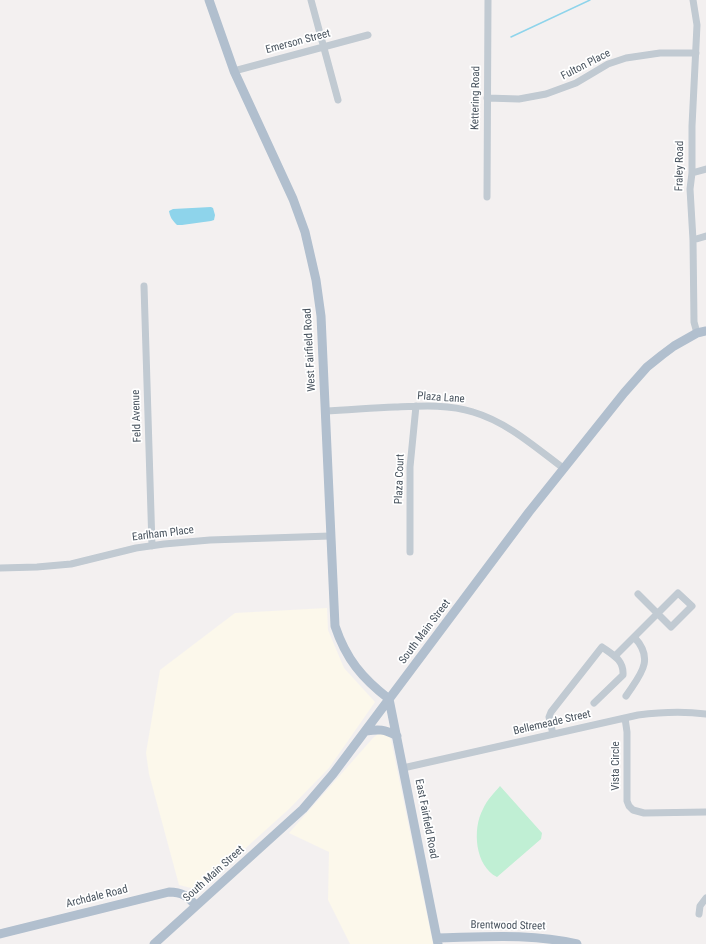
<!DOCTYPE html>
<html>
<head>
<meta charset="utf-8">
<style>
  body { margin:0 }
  canvas { display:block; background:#f3f0f0 }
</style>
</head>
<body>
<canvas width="706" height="944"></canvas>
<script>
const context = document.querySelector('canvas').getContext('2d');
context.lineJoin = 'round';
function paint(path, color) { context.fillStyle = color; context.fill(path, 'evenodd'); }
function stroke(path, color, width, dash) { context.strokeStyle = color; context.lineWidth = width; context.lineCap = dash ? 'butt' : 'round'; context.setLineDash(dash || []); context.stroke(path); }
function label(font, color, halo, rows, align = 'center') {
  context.font = font + ' "Roboto Condensed",sans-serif'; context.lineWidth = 3.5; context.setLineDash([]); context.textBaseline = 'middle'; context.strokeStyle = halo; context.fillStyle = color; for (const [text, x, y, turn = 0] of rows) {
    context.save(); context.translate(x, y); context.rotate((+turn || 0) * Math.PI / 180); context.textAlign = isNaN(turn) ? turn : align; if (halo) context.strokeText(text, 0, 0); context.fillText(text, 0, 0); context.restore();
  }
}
paint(new Path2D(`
  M327,608l1,22 16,38 31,34 -46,66 -40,41 -90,81 -20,-5 -30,-111 -3,-21 14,-83 75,-57z
  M379,733l10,2 2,5 42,204h-83l-22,-44 1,-48 -40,-19 84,-95z`), '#fcf8eb');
paint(new Path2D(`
  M500,786l42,47 -1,6 -44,38c-22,-11 -25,-48 -14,-68 4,-9 11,-16 17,-23z`), '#c0efd4');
paint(new Path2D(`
  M211,207l2,1 2,7 -1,5 -3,1 -29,4h-5c-5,-5 -7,-8 -8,-14l4,-2z`), '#8ed4eb');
stroke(new Path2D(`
  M511,37l79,-37`), '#8ed4eb', 1.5);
stroke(new Path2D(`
  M311,0l27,100
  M693,0l4,25 -5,101v47l-2,16 3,51 1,82 3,11
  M234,71l134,-36
  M487,98l32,1 27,-5 30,-11 32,-19 18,-6 34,-5h36
  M692,173l14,-4
  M487,197l1,-197
  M693,240l13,-4
  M144,286l8,260
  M325,411c23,-1 46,-3 70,-4 25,-1 53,-3 78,5 34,10 62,35 90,56
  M410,552v-85l6,-61
  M0,568l37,-1 34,-3 65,-16 28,-4 46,-4 120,-4
  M615,656l63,-63 14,13 -21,21 -33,-33
  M626,696c13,-20 30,-36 8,-59
  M625,718l2,14v69l2,5 4,4 11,3 62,-1
  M553,734l-4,-17 2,-5 51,-65c11,8 22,13 21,28l-29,28
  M403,768l235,-53c23,-3 45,-4 68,-1
  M699,914l1,-8 6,-8`), '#c1cad2', 7);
stroke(new Path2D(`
  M209,0l25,71 59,128 12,33 11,48 5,36 14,310c11,33 27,52 54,73
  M389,699l49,245
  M366,731c13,-2 18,-2 31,5
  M0,934l169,-42c13,0 19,4 27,14
  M437,938c47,-1 94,-5 140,6
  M154,944l149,-135 30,-35 196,-262 95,-119 23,-26 15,-12 12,-9 23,-13 9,-2`), '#b1bfce', 9);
label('11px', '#48535e', '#fff', [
  ["Emerson Street",298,42,-15],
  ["Fulton Place",586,65,-27],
  ["Kettering Road",476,98,-89],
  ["Fraley Road",680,166,-89],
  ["West Fairfield Road",310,350,-93],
  ["Plaza Lane",441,398,4],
  ["Feld Avenue",137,416,-92],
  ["Plaza Court",400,479,-88],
  ["Earlham Place",163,534,-7],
  ["South Main Street",425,632,-53],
  ["Bellemeade Street",552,723,-13],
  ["Vista Circle",616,766,-90],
  ["East Fairfield Road",426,819,79],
  ["South Main Street",214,874,-42],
  ["Archdale Road",97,897,-14],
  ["Brentwood Street",508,926,1]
]);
</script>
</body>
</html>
